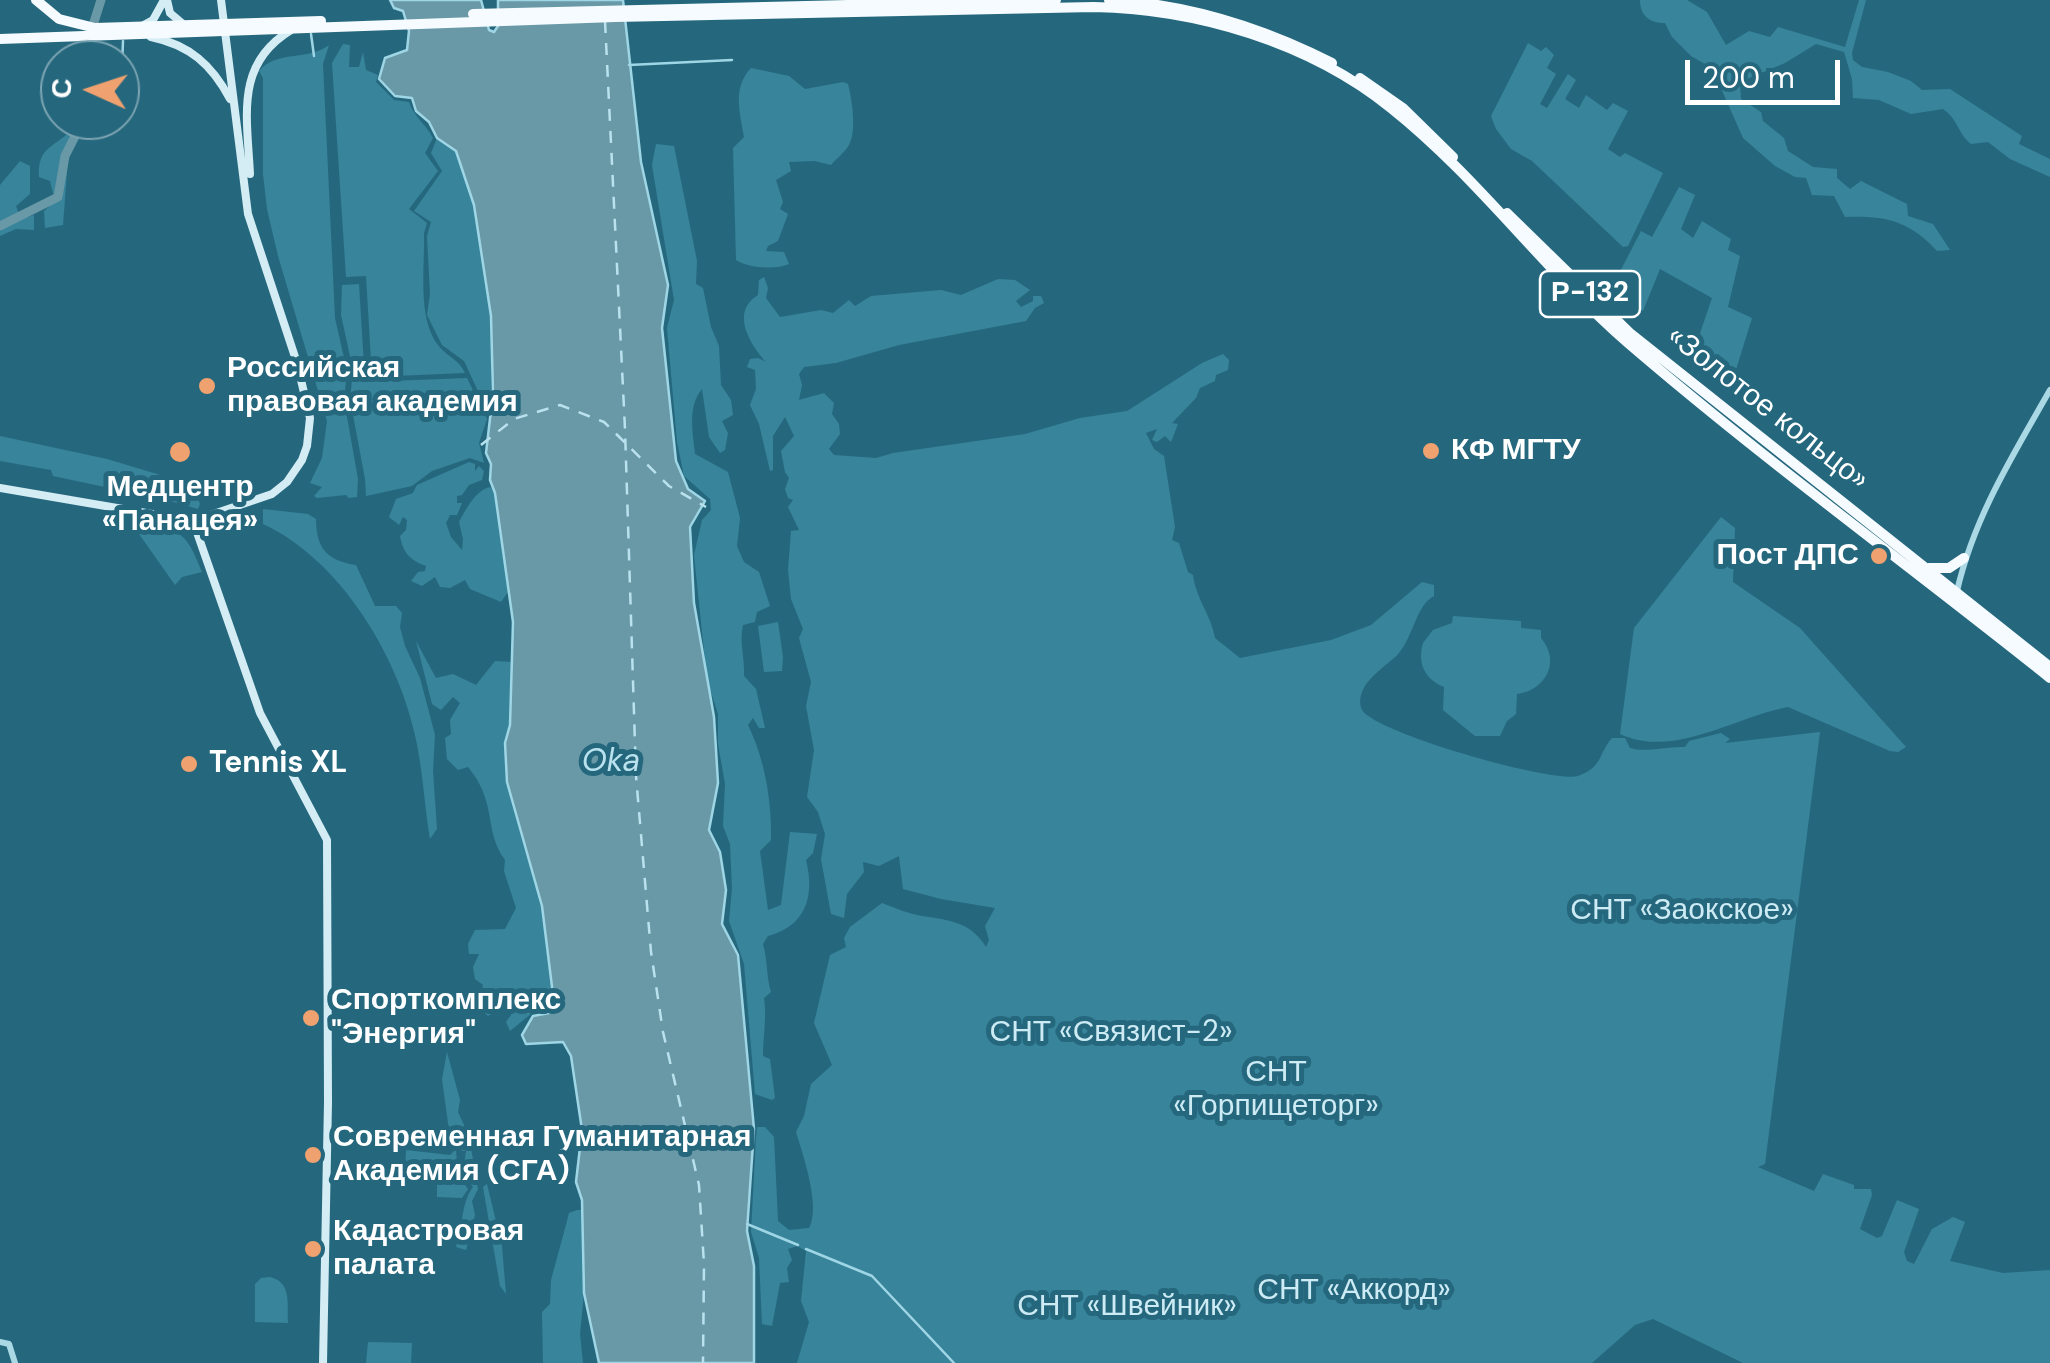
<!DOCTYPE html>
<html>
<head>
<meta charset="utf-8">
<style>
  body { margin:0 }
  #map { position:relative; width:2050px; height:1363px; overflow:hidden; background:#25687e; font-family:"DM Sans",sans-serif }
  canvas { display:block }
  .north { position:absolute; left:40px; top:40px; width:100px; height:100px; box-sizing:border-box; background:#25687e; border:2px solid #7ca4b2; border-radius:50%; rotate:273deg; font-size:28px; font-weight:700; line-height:40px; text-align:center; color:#fff }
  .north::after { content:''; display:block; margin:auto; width:35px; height:45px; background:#efa16f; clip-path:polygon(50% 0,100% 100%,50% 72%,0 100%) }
  .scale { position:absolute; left:1685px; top:60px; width:155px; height:45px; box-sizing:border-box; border:5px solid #fff; border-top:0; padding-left:12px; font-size:30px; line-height:35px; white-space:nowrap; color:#fff; -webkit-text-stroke:8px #25687e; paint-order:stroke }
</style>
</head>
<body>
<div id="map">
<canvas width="2050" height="1363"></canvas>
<div class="north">С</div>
<div class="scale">200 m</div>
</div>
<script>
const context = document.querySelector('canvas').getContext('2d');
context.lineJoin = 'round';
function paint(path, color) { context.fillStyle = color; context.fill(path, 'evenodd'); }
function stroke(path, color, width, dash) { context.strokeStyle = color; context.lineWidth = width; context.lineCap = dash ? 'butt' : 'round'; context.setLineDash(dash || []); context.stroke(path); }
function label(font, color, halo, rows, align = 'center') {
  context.font = font + ' "DM Sans",sans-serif'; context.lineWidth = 10; context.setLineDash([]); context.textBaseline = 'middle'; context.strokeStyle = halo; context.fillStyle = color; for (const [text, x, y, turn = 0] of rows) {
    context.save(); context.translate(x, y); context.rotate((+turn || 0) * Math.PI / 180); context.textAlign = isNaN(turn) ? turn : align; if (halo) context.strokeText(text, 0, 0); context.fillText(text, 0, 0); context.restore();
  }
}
paint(new Path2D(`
  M1640,0h47l20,12 19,33 23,-14 21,6 8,-10 67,20 14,-47h7l-14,53 1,7 9,7 26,5 23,9 11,9 28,-1 72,47 -3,8 31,15v18l-40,-18 -22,-17 -17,2c-13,-10 -13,-25 -28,-35l-32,5 -32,-14 -26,-2 -1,-19 -8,-27 -28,-8 -31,19 -45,19 1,17 20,13 2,9 21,17 4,13 25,16 24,2v9l13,11 11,-8 46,23 1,12 25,8 17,26 -13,1c-27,-30 -52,-36 -92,-34l-11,-21 -22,-1 -6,-17 -11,-1 -20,-11 -32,-28 -31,-70 -21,-12 -19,-19 -7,-14c-15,0 -25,-7 -25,-23z
  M1528,43l13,8 5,-4 8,8 -7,13 9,6 -16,30 7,4 21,-34 8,6 -11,19 14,9 7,-13 21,15 6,-7 15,8 -20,38 12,8 5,-4 38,20 -35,73 -5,1 -91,-86 -21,-12 -15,-20 -5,-13z
  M343,44l7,1 -1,22h10l4,-15 3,18 12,5 -2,7 18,18 15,2c4,14 17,22 24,36l-8,15 13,18 -29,38 18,14 -3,10c1,34 -7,85 14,112 9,12 21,14 27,28l-93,4 -6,-101 -20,1 -14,-214z
  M329,45l-6,19 12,254 12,53 -3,29 14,79 -1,18 -8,1 -3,-3 -29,3 -3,-2 8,-9 -12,-4 12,-25 5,-37 -49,-165 -11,-47 -4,-35v-96l-4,-7c17,-21 50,-10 70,-26z
  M751,68l38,8 16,13 38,-7 5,2c4,16 9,46 1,61 -4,7 -13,14 -18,20l-16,-4 -26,1 2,9 -15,9 7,22 -3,7 8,5 -10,27 -10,5 -2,5 18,1 5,12c-14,6 -41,4 -53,-4l-3,-112 11,-11c-4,-25 -12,-49 7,-69z
  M73,120h16l-21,39 -5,66 -18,3 -1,-17 11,-10 -5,-20 -11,-4c-2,-32 17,-29 34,-49z
  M437,138l19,13 18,54 17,111v103l-27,-58 -22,-16 -15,-30 3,-21 -3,-58 4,-14 -17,-11 28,-40 -11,-18z
  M656,144l18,2 23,115 -1,23 7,4 8,39 8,19 2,39 10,15 2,15 -11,6 6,12 -3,17 -5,3 -11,-16 -7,-48c-15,18 -9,43 -7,65l33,18 12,46 -3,28 7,16 15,10 11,34 -13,6 -2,10 -12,3c-4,18 2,33 1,51l12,13 9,39h-6l-6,-10 -5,7c17,35 24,77 23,115l-11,11 8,59 13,-5 9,-73 27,2 -4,19 -7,7c9,36 0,66 -38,76l-5,8c5,18 3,32 8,48l-7,6c3,20 -1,38 -1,58l7,3 5,39 -3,2 -17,-6 -11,-130 -15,-43 3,-33 -2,-44 -7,-18 2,-42 -7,-40v-30l-11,-34 -13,-125 8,-35 9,-10 -1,-11 -26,-23 -7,-34 -10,-114 7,-28 -22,-135z
  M20,161l10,5v28l-14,12 5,13 13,-4v15l-18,-1 -16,7v-51z
  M1679,187l16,8 -14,34 12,9 9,-17 29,18 -3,11 12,6 -12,51 24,11 -17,55c-16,-8 -24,-21 -39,-28l16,-47 -52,-29 -17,42 -29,-18 -2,-6 29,-56 11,6z
  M764,277l4,11 -2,10 14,19 41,-7 12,3 16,-13 6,6 16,-10 70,-6 20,5 37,-16 17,1 15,10 -14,11 5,6 12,-6v-5h8l3,7 -9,5 -9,13 -127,24 -63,18 -32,4 -5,7 3,11 -3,15 25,-7 10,10 -2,11 7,10 1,10 -11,15 5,6 42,3 17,-5 132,-19 55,-16 47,-7 75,-48 21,-9 6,6 -1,10 -12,5 -1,6 -15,7 -4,10 -24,25 6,1 -7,18 -6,-6 -8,6 -5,-2 5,-11 -11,4 8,16 10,7 11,71 -3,13 7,3 9,29 5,3c3,24 18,40 22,63l25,20 91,-18 40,-15 51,-43 12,3v11c-18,9 -21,42 -36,58 -13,14 -43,29 -37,54 6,23 193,76 217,68 25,-9 20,-22 34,-38h13l5,10c15,5 37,-2 55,-1l4,-6 32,-8 9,6 -5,4 95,-11 -55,432 -7,3 56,24 9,-17 31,11v4h17l1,6 -12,34 17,9 5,-2 15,-36 22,9 -15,43 3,9 7,3 18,-35 21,-12 12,5 -15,39 53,12 47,-3v93h-307l-90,-44 -18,6 -43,38h-795l12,-41 -8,-21 5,-50 -9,-5 -9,3 4,11 -5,8 2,14 -9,1 -8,43 -10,-2 -3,-66 -8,-26 5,-95 1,-10h8l9,10 4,84 11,9 20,-2c12,-21 -6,-73 -13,-96l8,-16 7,-32 21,-19 -18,-42 16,-68 16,-8 -2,-9 6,-11 32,-24c13,5 27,11 40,13 27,4 49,6 64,31l3,-7 -4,-14 10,-18 -54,-9 -38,-10 -4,-33 -20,10 -16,-4 1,10 -17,22 -3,24 -13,-4 -10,-55 4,-25 -7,-22 -11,-15 7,-47 -8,-44 5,-24 -12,-44 4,-9 -12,-30 -3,-29 3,-39 8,-1 -11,-23 5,-7 -5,-2 -3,-9 4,-11 -4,-6 -4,-21 13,-15 -9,-19 -12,19v34l-3,1 -11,-47 -9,-19 6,-16 -1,-19 -8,-3 3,-8 8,-1 8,4c-16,-18 -36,-50 -8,-67l1,-15z
  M359,284l6,98 102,-4 20,41 -8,24 5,20 -14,-5 -38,13 -20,15 -46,10 -1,-17 -15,-80 3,-29 -12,-55 1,-30z
  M0,436l107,23 90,27 17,14 -18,-5 4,9 -2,5 -38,-11 -13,3 -28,-11 -66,-14 -2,-6 -51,-9z
  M469,462l6,2v7l4,-5 5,5 -2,9 -13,5 -7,10 -5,1v7h5l-5,12h-7l-4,8 5,14 11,13 1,-11 -4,-17c7,-13 17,-32 31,-35l5,5 13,100 -7,10 -31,-13 -5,-9 -15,8 -10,-1 -5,-10 -13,9 -11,-5 7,-9 7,-1 1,-5c-16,-6 -23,-13 -26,-30l6,-6 1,-10 -4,-3 -4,8 -10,-8 7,-18 17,-6 4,-8z
  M263,509l45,5 8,5c0,30 12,42 40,46l19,41h21l6,7 -2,14 5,19 15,32 15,57 -2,36 4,58 -7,10c-6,-35 -7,-72 -16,-108 -18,-78 -75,-172 -151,-207z
  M1721,517l14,11 -2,54 67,46 106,119 -8,5 -8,-1 -102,-44c-54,10 -114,52 -168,27l14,-106z
  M132,524c45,3 53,4 70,48l-20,5 -7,8z
  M1453,616l68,5v7l20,2v8c20,24 5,52 -24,56l-1,20 -9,7 -7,15h-25l-32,-26 1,-23c-19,-8 -27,-23 -21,-44l10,-13 19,-7z
  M778,622l5,35 -1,14 -18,1 -6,-46z
  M416,641l20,37 17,-4 23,11 19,-24 17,1 -2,63 -5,18 37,163 12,97 -6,7 -16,3 -22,18 -4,-9 5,-7 4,-16 -27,17 -4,-3 4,-13 -7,-4 2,-11 -8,-6 -2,-12 6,-13h-10l-1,-10 7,-14 30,-1 11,-21 -12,-37 1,-11c-22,-30 -7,-57 -37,-93l-10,3 -11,-11 -2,-21 6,-4 -1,-14 10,-17 -7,-6 -12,13 -9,-6z
  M447,1052l13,48 -2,12 11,24 9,53 -6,12 3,14 -9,35 -10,-3c7,-21 5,-44 17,-60l-10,-14 3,-22 -10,-1 2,25 10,14 -6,9 -25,-1v-15l-32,-9 1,-23 44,5 5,-5 -4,-5 -9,-66z
  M487,1184l15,62 4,48 -6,-8 -17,-99z
  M577,1210h6l1,83 -4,41 3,29h-40l-1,-51 8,-8 1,-24 16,-59 2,-8z
  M270,1277c22,5 17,27 18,46l-33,-1v-38l6,-6z
  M368,1342l44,1 -1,20h-45z`), '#38849b');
const water = new Path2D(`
  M390,0h91l8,30 5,2 4,-6v-26h125l18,162 27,123 -6,43 14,133 12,28 17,12 -15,26 4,76 20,114 4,66 -9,47 11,22 6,38 -4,34 16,31 16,174 -7,102 7,35v97h-155l-15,-70 -2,-93 -6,-18 6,-52 -11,-74 -8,-14 -37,2 -4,-9 11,-19 16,-3 5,-10 -12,-97 -35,-124 -2,-39 5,-18 3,-103 -18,-129 -5,-13 1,-16 -5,-11 7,-60 -2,-77 -17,-111 -18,-54 -19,-13 -8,-16 -13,-11 -4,-13 -17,-2 -16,-17 6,-21 22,-8 2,-19 -6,-20 -9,-3z`);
paint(water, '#6998a6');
stroke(water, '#9fd6e6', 2.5);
stroke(new Path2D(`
  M311,34l3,22
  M629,65l103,-5
  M122,67l1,-26
  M747,1224l51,21
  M806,1249l66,27 82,87`), '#9fd6e6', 2.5);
stroke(new Path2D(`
  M82,60l19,-60
  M0,226l58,-29 7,-41 18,-36`), '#6998a6', 9);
stroke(new Path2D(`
  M605,21l20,408 11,347 15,176 12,80 36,153 5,79 -1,99
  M481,445l33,-26 46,-14 44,17 65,64 37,21`), '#b9e2ee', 2.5, [12, 10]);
stroke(new Path2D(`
  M1957,591c17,-74 56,-136 93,-201
  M0,1342l9,2 6,19`), '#aad8e5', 6);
stroke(new Path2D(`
  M167,0l3,13 13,11
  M142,26l11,-6 11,-20
  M151,37c39,8 61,28 79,62
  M250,174c-3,-59 -15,-110 41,-144
  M0,488l193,33 79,-27 15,-12 15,-22 5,-14 3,-28 -13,-55 -49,-149 -27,-214
  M193,521l67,192 67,127 1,262 -5,261`), '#d4edf5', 8);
stroke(new Path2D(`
  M36,0l23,19 36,9 226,-7
  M1109,0c80,4 152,27 223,63
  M473,14l583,-14
  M0,39l615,-22 479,-10c103,2 215,35 297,101 87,69 153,162 237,235 136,117 282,223 422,335
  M1360,78l43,30 50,49
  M1507,213l124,121 419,333
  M1929,568h20l15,-10`), '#f5fbfe', 10);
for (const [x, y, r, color] of [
  [207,386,10,"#efa16f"],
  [1431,451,10,"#efa16f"],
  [180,452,12,"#efa16f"],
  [1879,556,10,"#efa16f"],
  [189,764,10,"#efa16f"],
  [311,1018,10,"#efa16f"],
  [313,1155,10,"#efa16f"],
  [313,1249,10,"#efa16f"]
]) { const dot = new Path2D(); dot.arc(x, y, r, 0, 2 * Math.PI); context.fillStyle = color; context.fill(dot); stroke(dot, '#25687e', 4); }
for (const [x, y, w] of [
  [1590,294,100]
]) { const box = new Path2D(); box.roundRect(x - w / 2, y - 23, w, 46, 8); context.fillStyle = '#25687e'; context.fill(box); stroke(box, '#fff', 2.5); }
label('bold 28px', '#fff', null, [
  ["Р-132",1590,294]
]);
label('bold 30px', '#fff', '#25687e', [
  ["Российская",227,369],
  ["правовая академия",227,403],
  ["КФ МГТУ",1451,451],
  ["Медцентр",180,488,"center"],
  ["«Панацея»",180,522,"center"],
  ["Пост ДПС",1859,556,"right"],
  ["Tennis XL",209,764],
  ["Спорткомплекс",331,1001],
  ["\"Энергия\"",331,1035],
  ["Современная Гуманитарная",333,1138],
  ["Академия (СГА)",333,1172],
  ["Кадастровая",333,1232],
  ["палата",333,1266]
], 'left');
label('30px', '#fff', '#25687e', [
  ["«Золотое кольцо»",1767,409,38]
]);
label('30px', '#cdebf4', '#25687e', [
  ["СНТ «Заокское»",1682,911],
  ["СНТ «Связист-2»",1111,1033],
  ["СНТ",1276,1073],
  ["«Горпищеторг»",1276,1107],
  ["СНТ «Аккорд»",1354,1291],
  ["СНТ «Швейник»",1127,1307]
]);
label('italic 32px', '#b9e2ee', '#25687e', [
  ["Oka",611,763]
]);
</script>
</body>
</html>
